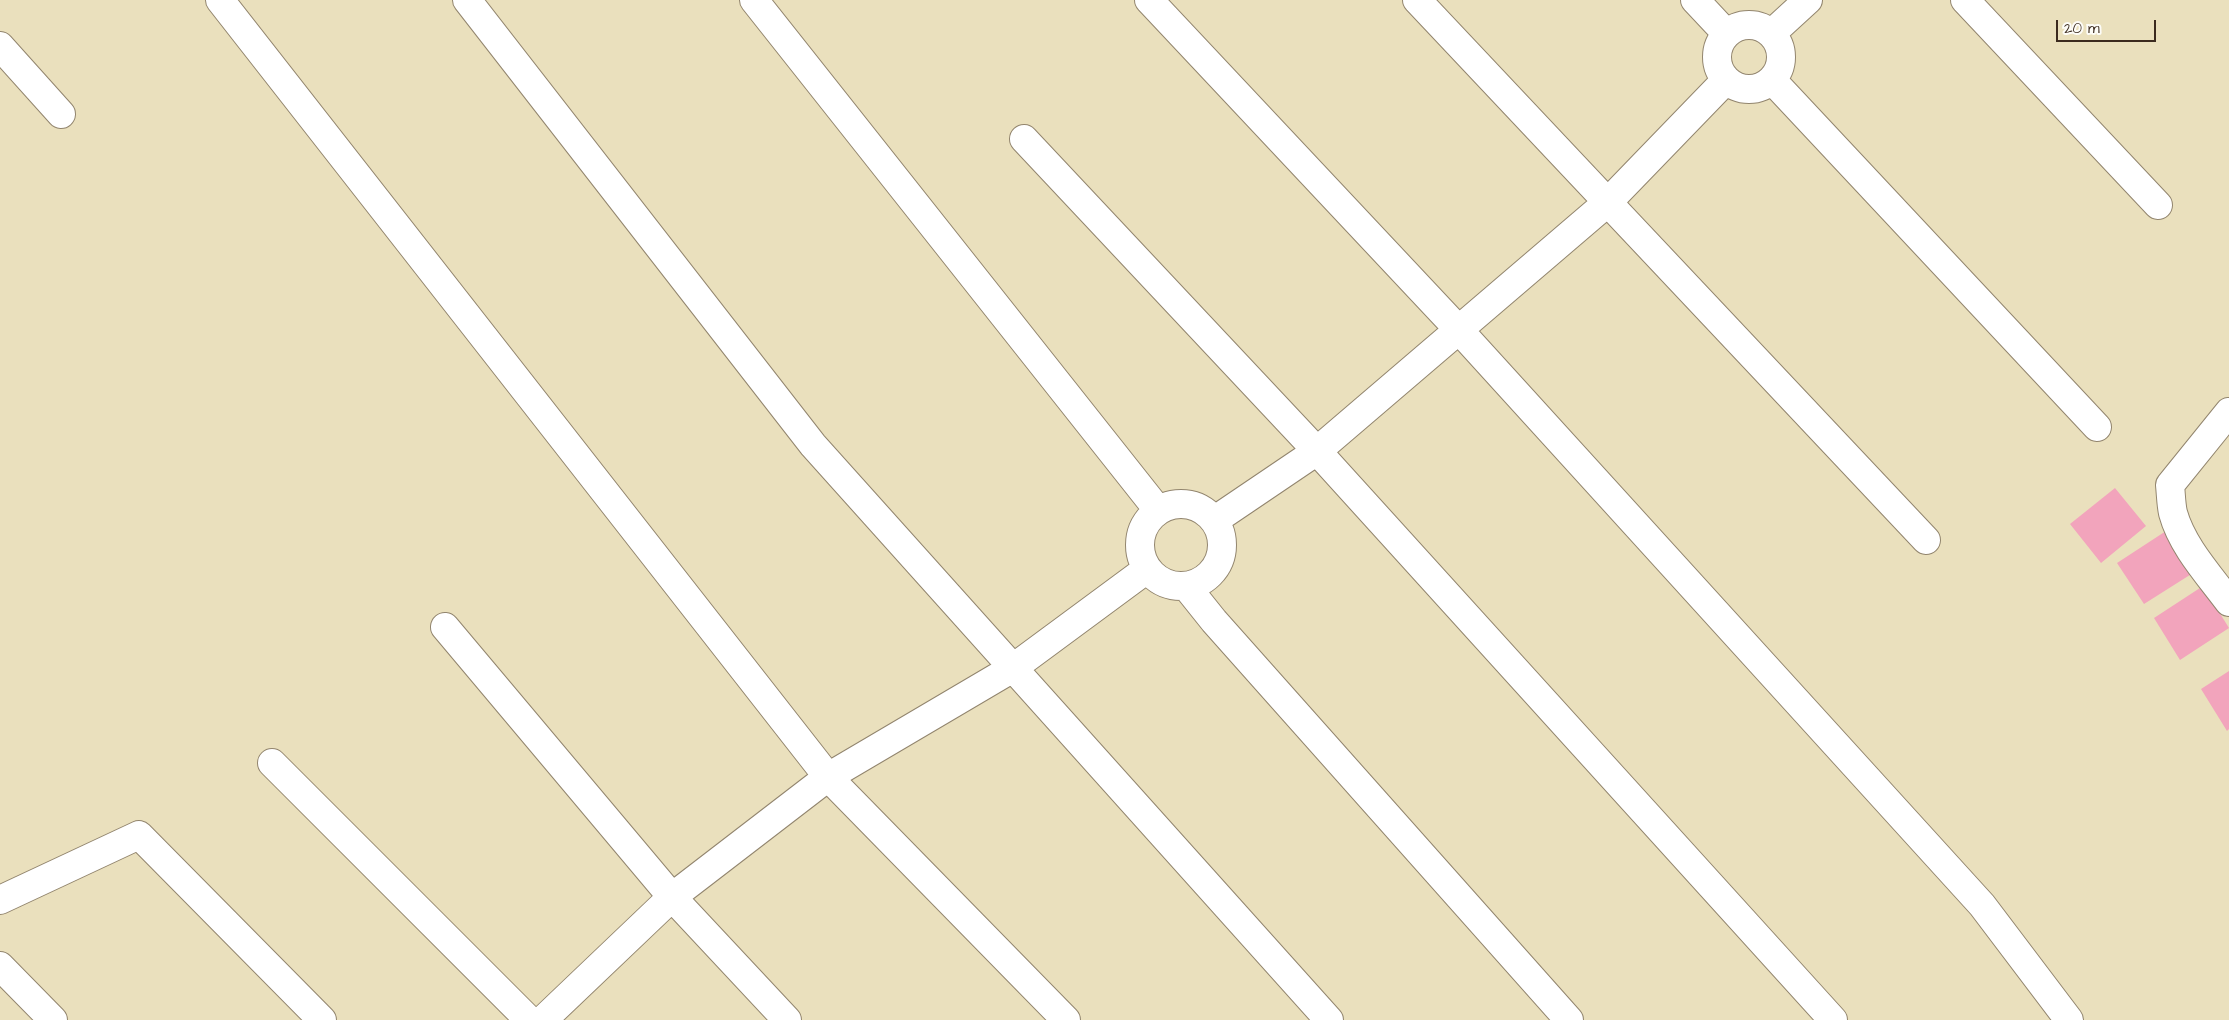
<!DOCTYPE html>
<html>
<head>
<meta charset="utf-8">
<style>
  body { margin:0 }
  #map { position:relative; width:2229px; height:1020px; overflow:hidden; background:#eae0bd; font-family:"Architects Daughter",sans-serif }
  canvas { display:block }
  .scale { position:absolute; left:2056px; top:20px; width:100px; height:22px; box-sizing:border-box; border:2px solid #3b2a1e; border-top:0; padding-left:6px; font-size:15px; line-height:18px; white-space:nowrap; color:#3b2a1e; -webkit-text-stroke:4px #fdfcf7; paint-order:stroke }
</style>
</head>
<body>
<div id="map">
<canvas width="2229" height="1020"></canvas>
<div class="scale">20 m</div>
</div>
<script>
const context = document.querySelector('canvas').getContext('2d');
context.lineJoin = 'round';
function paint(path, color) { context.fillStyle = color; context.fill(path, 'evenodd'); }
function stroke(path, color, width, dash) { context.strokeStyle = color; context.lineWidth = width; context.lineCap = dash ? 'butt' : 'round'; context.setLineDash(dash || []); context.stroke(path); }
paint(new Path2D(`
  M2115,488l31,38 -45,37 -31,-39z
  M2166,531l27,42 -49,31 -27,-41z
  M2203,586l26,42 -49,32 -26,-42z
  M2229,671v58l-2,2 -26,-42z`), '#f2a4bc');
const street = new Path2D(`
  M220,0l608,777 238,243
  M467,0l346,445 516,575
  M754,0l404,510
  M1149,0l310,330 523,575 87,115
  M1417,0l509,540
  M1695,0l31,33
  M1965,0l193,205
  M1717 57a32 32 0 1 1 64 0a32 32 0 1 1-64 0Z
  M1772,33l36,-33
  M0,46l61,68
  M1772,80l325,347
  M1024,139l293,312 516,569
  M2229,412l-59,73c1,9 1,19 3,28 9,33 36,62 56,89
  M1140 545a41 41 0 1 1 82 0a41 41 0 1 1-82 0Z
  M1215,520l102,-69 291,-249 118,-122
  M1186,586l28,35 355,399
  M445,627l227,270 115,123
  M272,763l257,257
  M0,900l139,-65 183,185
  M0,966l53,54
  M543,1020l129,-123 156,-120 185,-109 134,-99`);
stroke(street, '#92856e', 30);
stroke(street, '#fff', 28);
</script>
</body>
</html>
